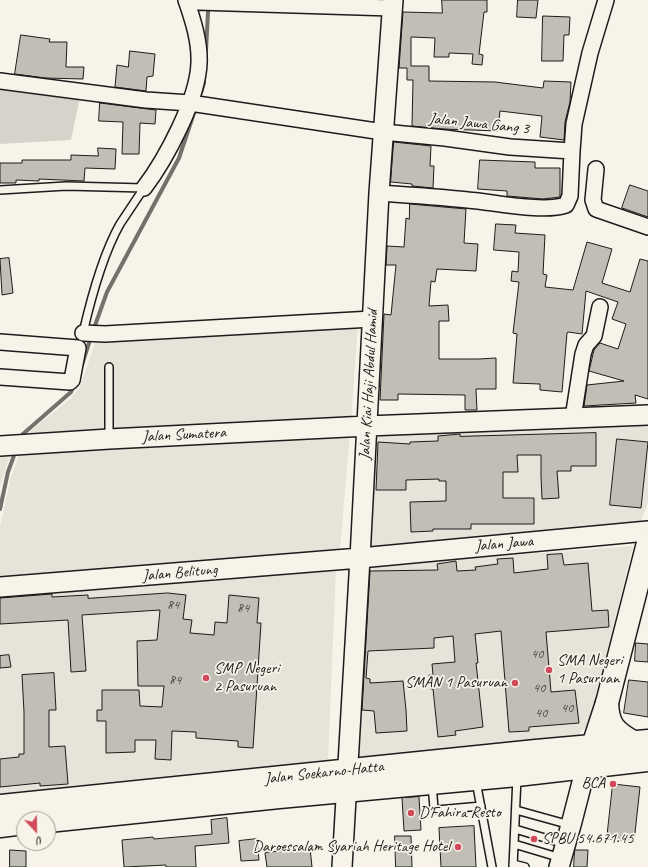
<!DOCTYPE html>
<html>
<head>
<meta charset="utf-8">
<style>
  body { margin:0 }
  #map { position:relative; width:648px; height:867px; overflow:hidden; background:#f7f3e8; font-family:Caveat,sans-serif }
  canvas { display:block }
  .north { position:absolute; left:16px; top:811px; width:40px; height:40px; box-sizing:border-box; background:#f7f3e8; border:1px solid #9f9d96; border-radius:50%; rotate:158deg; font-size:11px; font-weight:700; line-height:16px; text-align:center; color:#1c1c1c }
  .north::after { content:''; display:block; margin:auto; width:14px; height:18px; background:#d1495b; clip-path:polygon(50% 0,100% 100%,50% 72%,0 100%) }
</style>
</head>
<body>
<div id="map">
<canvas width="648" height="867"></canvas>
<div class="north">U</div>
</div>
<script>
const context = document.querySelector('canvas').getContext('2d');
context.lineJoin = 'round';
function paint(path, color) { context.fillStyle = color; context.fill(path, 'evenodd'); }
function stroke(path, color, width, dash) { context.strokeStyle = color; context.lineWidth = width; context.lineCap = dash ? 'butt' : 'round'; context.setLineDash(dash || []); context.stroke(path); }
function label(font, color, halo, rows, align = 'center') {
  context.font = font + ' Caveat,sans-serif'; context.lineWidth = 3.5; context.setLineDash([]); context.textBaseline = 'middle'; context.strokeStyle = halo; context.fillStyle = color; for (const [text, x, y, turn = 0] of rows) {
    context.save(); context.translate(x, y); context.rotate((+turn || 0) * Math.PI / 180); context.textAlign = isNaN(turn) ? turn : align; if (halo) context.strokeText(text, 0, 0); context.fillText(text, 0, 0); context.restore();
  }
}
paint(new Path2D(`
  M358,324l-7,96 -325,15 45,-37 9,-11 17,-50z
  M648,421v81l-9,25 -285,24 8,-119z
  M350,433l-10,116 -340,32v-54l11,-50 10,-28z
  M0,457h9l-9,30z
  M633,546l-44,178 -21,21 -222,20 8,-198z
  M336,569l-8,193 -328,34v-202z`), '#e6e3d9');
paint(new Path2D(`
  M0,81l81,11 -10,48 -71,4z`), '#d7d3cb');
stroke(new Path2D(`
  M206,51l2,-39 -1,-6
  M201,93l3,-10v-7
  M93,331l14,-39 72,-134 17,-51
  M82,365l9,-28
  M20,440l3,-6 48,-42 3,-8
  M0,509l8,-37 8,-22`), '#72716c', 4);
const building = new Path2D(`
  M442,0h45v12h-3l-5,42 4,1 -1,10 -10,-1 1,-10 -24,-1v4h-15l1,-19 -24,-1v29h18v15l66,1 48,6 1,-7 27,1 -1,20 -5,20 -1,18 -24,-3 2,-21 -42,-5 -2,20 -55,-2 -31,-3 1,-46h-6v-12h-8l4,-56 39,1z
  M518,0h20l-2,18 -19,-1z
  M543,16l27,1 -1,18h-5l-1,26h-21z
  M21,35l29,4 -1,3h18l-1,25h18l-1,12 -38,-1 -30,-4z
  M130,51l25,3 -2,22 -6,1 -1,14 -31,-4 2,-22 11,2z
  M100,103l56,7 -1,14 -15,-1 -1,31h-17l1,-32 -24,-1z
  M394,142l37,4 -1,20h4l-1,22 -21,-2v-2l-21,-2z
  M98,148l18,1 -1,20 -30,-1 -1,13 -45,-2v2l-23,-1v3h-16v-20h22v-3h49v-5l27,1z
  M480,160l55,2v6h25v29l-17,2 -36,-3v-5l-29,-2z
  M630,185l18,6v26l-26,-9z
  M410,204l56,5 -2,34 14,1 -2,27 -39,-2 -2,13 -4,-1 -2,25 19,-1 1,16h-10v38h40l17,-1v31h-20l1,21h-12v-15l-67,-1v6h-18l4,-86 7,1 5,-50h-10l1,-19 17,1 2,-29 3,1z
  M496,224l20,1 -1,8 30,2 -2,39 4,1 -2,12 28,3 14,-48 25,7 -10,34 28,9 10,-33 8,2v138l-13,-4 1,8 -52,3 3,-21 37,-4 -35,-10 5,-21 6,-7 18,6 8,-25 -14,-5 6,-17 -32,-11 -4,43 -14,-2 -1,1 -5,59 -22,-2v-6l-27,-1 4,-49 -4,-1 6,-51 -8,-1 1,-10 6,1 1,-20 -25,-2z
  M9,258l4,35 -11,2 -2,-36z
  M596,433v33h-25v5h-14l2,27 -17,1 -1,-23v-21h-24l1,17h-15v26h31v26h-63v5h-38v2l-22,1 -1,-30 36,-1v-20h-7v-2l-33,1v10h-30l2,-48 32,2v-2l28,-1v-5l22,-2v2z
  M617,439l31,3 -7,66 -31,-3z
  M562,554l2,11 24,-2 4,48 16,-1 1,17 -63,5 5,60 24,-2 4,33 -50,4v4l-20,1 -8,-101 -26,3 3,29h-2l7,64 -28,4 1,4 -18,2 -5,-48h-2l-2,-14h4l-1,-11 23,-2 -2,-26 -19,2v10l-66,3 -2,27 4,1v4l33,-2 3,29 1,21 -31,2 -2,-22 -12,-1 8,-139 68,-1 -1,-6 19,-3 1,10 19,-1 -1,-3 23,-3 -1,-5 16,-1 1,15 34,-4 -1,-14z
  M168,593l18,2 -3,24 9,1 -2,13 24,2 1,-13 12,1 2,-28 30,3 -2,25h4l-8,125 -15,-1v-6l-42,-3v-6l-24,-1 -1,29 -16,-1 1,-19h-21v12l-29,1v-32h-9v-11h5v-20h37l1,16 22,1 2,-21h-26l-1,-45 20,-1 3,-30 -78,5 4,56 -15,1 -3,-52 -68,4v-26l52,-4v3l36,-2v3z
  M636,643l12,1v18l-13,-1z
  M9,655l2,12 -11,1v-12z
  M54,673l2,37h-7v37l16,-1 3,38 -28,2v-3l-40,4v-28l19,-2v-3h5v-42l-2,-37z
  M629,680l19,2v35l-24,-4z
  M613,784l27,3 -6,55 -27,-3z
  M419,797l2,33 -17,1 -2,-33z
  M227,818l2,25 -34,3 1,21h-30v-2l-42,2 -2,-27 31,-3 1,2 58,-5 -1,-14z
  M474,826l2,41h-35l-2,-39z
  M395,836h16l1,31h-16z
  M257,839l2,21 -18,1 -2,-20z
  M310,848l2,19h-45l-2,-14z
  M10,850l16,1v16h-16z
  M575,850h13l-1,17h-13z`);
paint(building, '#c0beb5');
stroke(building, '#1c1c1c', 1);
const service = new Path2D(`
  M0,190l66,-4 78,2c-8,12 -16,24 -24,36 -18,32 -29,74 -37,109
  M109,367v72
  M476,781l16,86
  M432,785l2,23 3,2 44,-4
  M516,810l54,15
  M515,829l50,15
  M514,844l47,14
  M513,864l12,3
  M513,867l4,-90`);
const minor = new Path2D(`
  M186,0l12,2 194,6
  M0,81l146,19 44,3 193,29 62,6 65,9 62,4
  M596,169l-3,31 3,9 52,18
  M144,188c22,-29 54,-89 55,-125 1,-21 -6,-43 -13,-63
  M379,193c30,2 60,4 89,7 26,2 75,13 98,5l4,-9 2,-45 2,-27 16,-71 16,-53
  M83,333l22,1 267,-15
  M0,342l78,6 -6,32 -2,2 -70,-5
  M573,418l10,-64 3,-9 8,-9 6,-29`);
const tertiary = new Path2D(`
  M0,446l109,-7 258,-13 281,-11
  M0,587l360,-29 288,-27
  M342,867l18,-309 19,-365 14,-193
  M559,867l12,-42 15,-58`);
const primary = new Path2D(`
  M587,764l20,-61 41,-160`);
const trunk = new Path2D(`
  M607,703c1,22 7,28 26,39
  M0,806l536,-55 112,-10
  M48,821l231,-24 238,-22 131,-15
  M0,826l24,-3`);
stroke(service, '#1c1c1c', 10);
stroke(minor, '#1c1c1c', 18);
stroke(tertiary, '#1c1c1c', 22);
stroke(primary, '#1c1c1c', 25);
stroke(trunk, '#1c1c1c', 25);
stroke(service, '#f7f3e8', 7);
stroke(minor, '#f7f3e8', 15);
stroke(tertiary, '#f7f3e8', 19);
stroke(primary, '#f7f3e8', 22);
stroke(trunk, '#f7f3e8', 22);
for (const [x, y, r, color] of [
  [549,670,4,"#d1495b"],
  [206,678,4,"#d1495b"],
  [515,683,4,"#d1495b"],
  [613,784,4,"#d1495b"],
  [411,813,4,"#d1495b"],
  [534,839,4,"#d1495b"],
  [458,847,4,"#d1495b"]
]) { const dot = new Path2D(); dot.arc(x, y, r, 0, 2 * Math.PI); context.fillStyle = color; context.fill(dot); stroke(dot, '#f7f3e8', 1.5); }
label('14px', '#454442', null, [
  ["84",173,605],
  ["84",243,608],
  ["40",537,654],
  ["84",175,680],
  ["40",539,688],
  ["40",567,708],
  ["40",541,713]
]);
label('16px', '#1c1c1c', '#f7f3e8', [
  ["Jalan Jawa Gang 3",479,124,6],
  ["Jalan Kiai Haji Abdul Hamid",369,385,-87],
  ["Jalan Sumatera",184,435,-3],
  ["Jalan Jawa",504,544,-5],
  ["Jalan Belitung",180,573,-5],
  ["Jalan Soekarno-Hatta",324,773,-6]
]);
label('16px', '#1c1c1c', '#f7f3e8', [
  ["SMA Negeri",557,661],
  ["1 Pasuruan",557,679],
  ["SMP Negeri",214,669],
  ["2 Pasuruan",214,687],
  ["SMAN 1 Pasuruan",507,683,"right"],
  ["BCA",605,784,"right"],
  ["D'Fahira Resto",419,813],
  ["SPBU 54.671.45",542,839],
  ["Daroessalam Syariah Heritage Hotel",450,847,"right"]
], 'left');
</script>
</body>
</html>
